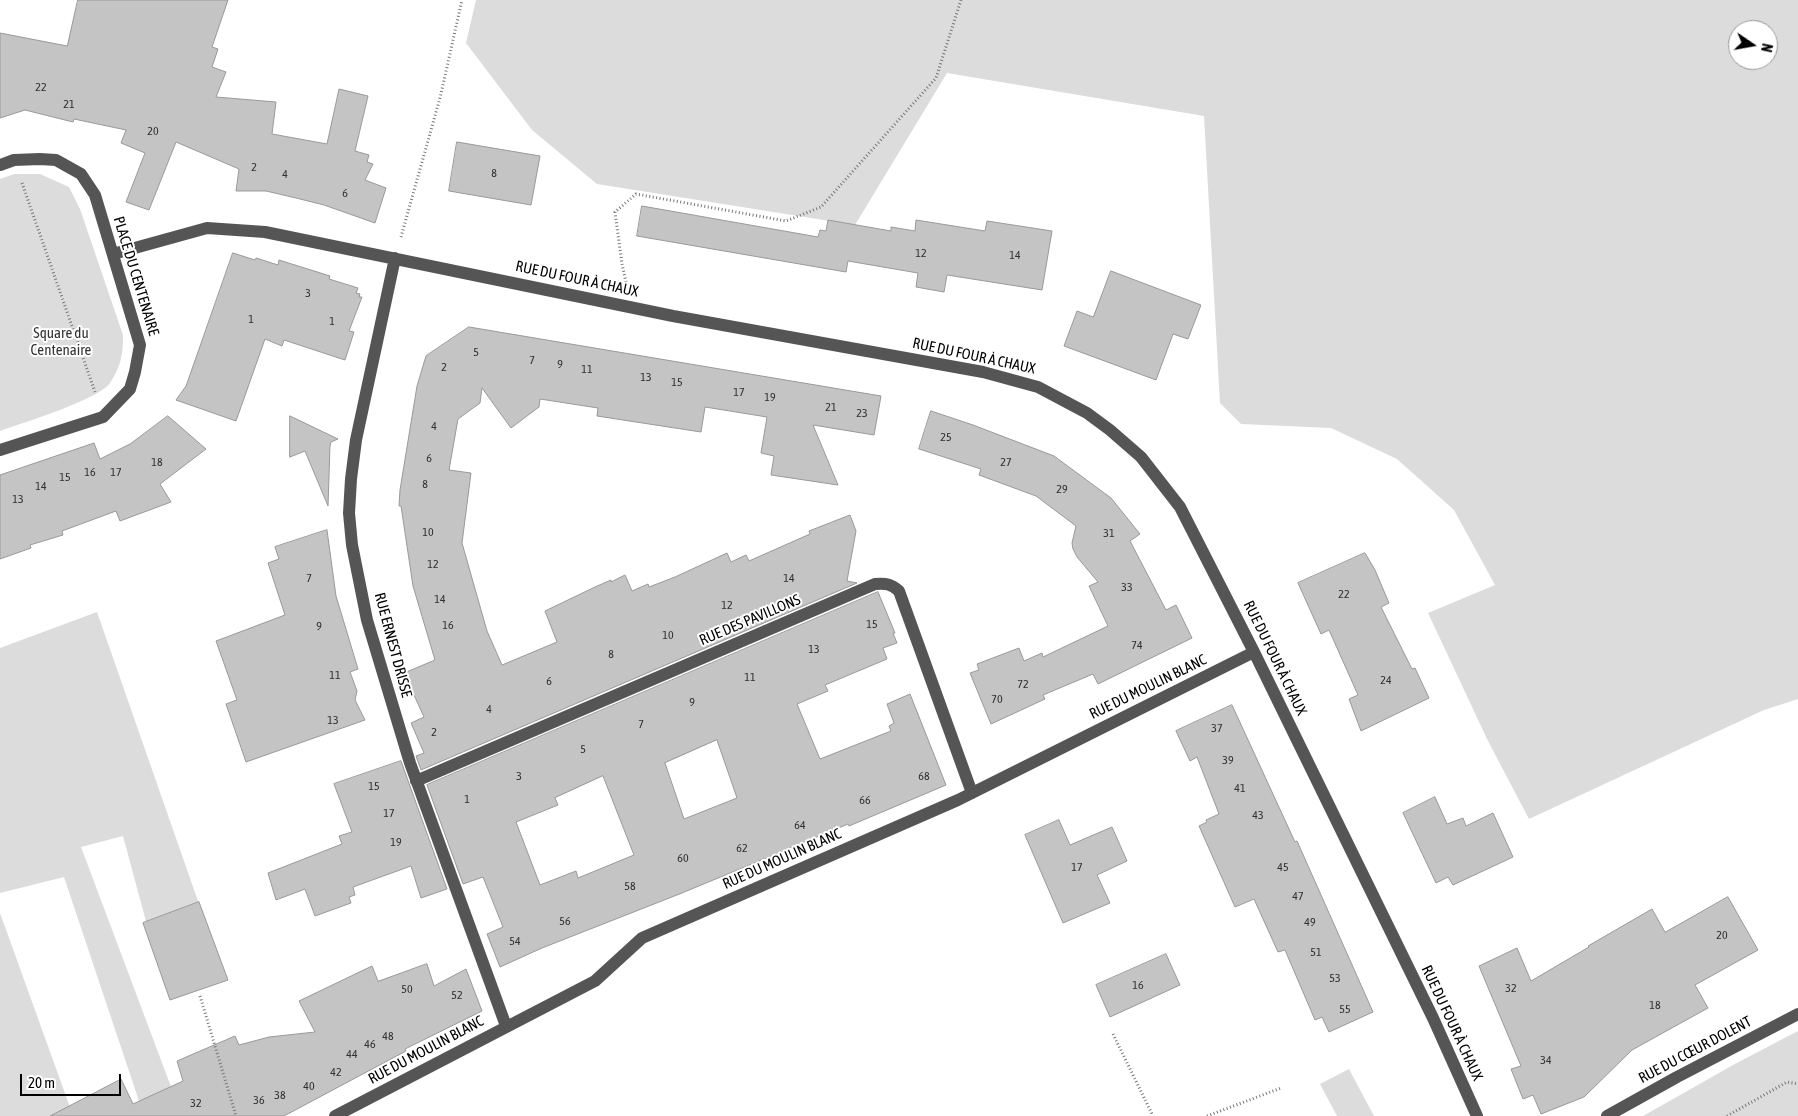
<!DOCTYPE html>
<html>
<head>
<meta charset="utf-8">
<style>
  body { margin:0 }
  #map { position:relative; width:1798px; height:1116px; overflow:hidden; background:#fff; font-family:"Asap Condensed",sans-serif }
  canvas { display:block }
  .north { position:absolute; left:1728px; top:20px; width:50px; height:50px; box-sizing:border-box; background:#fff; border:1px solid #999; border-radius:50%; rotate:102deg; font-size:14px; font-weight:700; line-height:20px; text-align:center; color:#000 }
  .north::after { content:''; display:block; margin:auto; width:18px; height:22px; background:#000; clip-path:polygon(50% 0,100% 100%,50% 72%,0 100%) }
  .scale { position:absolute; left:20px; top:1074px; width:101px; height:22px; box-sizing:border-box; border:2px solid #000; border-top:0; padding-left:6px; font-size:15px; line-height:18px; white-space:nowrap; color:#000; -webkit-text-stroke:4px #fff; paint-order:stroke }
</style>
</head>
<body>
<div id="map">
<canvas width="1798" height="1116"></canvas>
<div class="north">N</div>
<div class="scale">20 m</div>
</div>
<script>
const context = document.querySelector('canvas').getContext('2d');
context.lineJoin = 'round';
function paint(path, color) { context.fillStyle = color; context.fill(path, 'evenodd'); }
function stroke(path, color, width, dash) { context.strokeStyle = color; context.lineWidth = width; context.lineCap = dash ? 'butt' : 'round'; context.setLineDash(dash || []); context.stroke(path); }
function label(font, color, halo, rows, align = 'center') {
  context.font = font + ' "Asap Condensed",sans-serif'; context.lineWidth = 4; context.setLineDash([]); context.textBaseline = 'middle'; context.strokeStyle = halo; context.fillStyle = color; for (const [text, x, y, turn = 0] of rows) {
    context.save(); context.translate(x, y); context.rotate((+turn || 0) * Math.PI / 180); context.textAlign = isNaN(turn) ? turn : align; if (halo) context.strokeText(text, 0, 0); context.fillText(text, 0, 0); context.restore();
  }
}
paint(new Path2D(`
  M476,0h1322v699l-34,11 -235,109 -41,-78 -60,-128 67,-28 -41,-75 -57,-51 -66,-31 -90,-4 -21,-21 -16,-287 -257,-43 -92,152 -258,-41 -65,-54 -66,-87zM1738,30h30v30h-30z
  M14,174h26l29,13 11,22 43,126c0,20 -2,31 -13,48 -12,17 -88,40 -110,48v-252z
  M97,612l102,292 -52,21 -24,-89 -42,11 101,269h-38l-80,-239 -64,16v-245z
  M0,913l71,197 -12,6h-59z
  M1798,1031v85h-155l90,-51z
  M1349,1069l25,47h-37l-17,-32z`), '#dcdcdc');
const building = new Path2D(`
  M78,0h150l-16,47 6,2 -6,18 14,5 -10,25 60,5 -4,32 55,10 12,-55 29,7 -13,55 14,4 -2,7 6,2 -8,16 21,8 -11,35 -51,-18 -28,-7 -30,-7h-30l3,-22 -63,-27 -27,68 -23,-8 19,-49 -24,-10 5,-13 -52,-11 -1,3 -48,-12 -25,8v-85l67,13z
  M457,142l83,14 -9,49 -82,-14z
  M642,206l176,31 2,-7 6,1 2,-11 63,11v-4l24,4 1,-11 69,11 2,-10 65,10 -10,59 -95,-15 -3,17 -28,-5 2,-14 -70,-12 -2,11 -209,-36z
  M233,253l22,7 1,-2 22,7 1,-5 51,16 -1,3 29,9 -2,5 4,1 -1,3h3l-13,34 5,1 -9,28 -61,-20 -2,6 -17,-7 -29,82 -60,-21 10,-14z
  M1111,271l90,34 -13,34 -15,-5 -17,46 -92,-34 13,-35 16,6z
  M469,327l412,69 -7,39 -61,-10 25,60 -67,-10 3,-19 -13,-3 6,-36 -62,-10 -4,25 -104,-16 1,-8 -58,-9 -1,8 -28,21 -29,-40 -2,15 -22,16 -9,51 22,3 -9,70 25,88 15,34 55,-23 -12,-31 50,-24 16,-7v2l14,-7 7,16 16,-7 1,3 26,-10 52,-24 4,9 15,-7 3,6 61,-27 -1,-3 41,-16 6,16 -9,50 10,2 -436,187 -5,-14 8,-3 -13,-30 13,-6 -20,-44 31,-13 -22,-74 -12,-80h-2l1,-16 17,-104 9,-30z
  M931,411l42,14 81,31 57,42 29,36 -10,7 36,69 10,-5 16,33 -94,46 -5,-10 -50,21 2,4 -54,25 -21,-51 9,-3 -2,-6 42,-16 5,13 18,-8 1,4 65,-31 -19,-40 9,-4 -21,-25 -4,-8 -1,-6 4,-17 -40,-30 -57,-21 2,-6 -62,-20z
  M168,416l38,33 -46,35 11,18 -51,19 -4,-10 -54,20 1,4 -33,10 1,3 -31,11v-84l94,-32 6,16 30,-15z
  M290,416l48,23 -7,3 -1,4 -2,60 -23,-55 -15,6z
  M327,530l9,66 22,73 -8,3 7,19 -2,9 10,20 -119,42 -20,-58 11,-4 -21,-59 69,-26 -17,-52 11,-4 -4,-12z
  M1365,553l10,17 14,33 -8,4 31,62 3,-1 14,30 -68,33 -12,-32 9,-4 -29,-65 -8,4 -23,-51z
  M878,592l17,41h-2l4,10 -14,5 4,11 -62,26 3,6 -31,13 23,55 71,-28 -2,-5 5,-3 -7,-19 23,-10 36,91 -97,41 -1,-2 -166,69 -140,55 -42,19 -13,-33 16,-7 -20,-50 -20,7 -36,-99zM717,740l20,58 -53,21 -19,-56zM603,776l31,79 -56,23 -2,-7 -36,14 -24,-63 42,-17 -3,-7z
  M1232,705l63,137 2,-1 76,171 -44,20 -7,-15 -7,3 -30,-70 -7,2 -24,-53 -19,8 -36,-81 8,-4 -1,-2 13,-6 -22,-57 -7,4 -14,-30z
  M401,761l46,128 -26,9 -10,-32 -58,21 2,8 -6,2 2,6 -36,13 -10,-27 -29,11 -8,-27 74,-29 -3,-8 13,-4 -18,-48z
  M1435,797l12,27 16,-6 3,8 27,-13 20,44 -60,28 -5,-8 -12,6 -33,-70z
  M1059,820l11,25 42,-18 15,34 -30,14 13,28 -47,20 -38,-88z
  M1728,897l30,53 -63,35 13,23 -76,42 -48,47 -43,17 -8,-19 -10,4 -12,-30 10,-3 -42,-100 38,-18 14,33 58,-34 -1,-1 64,-37 13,23z
  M199,902l29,78 -58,20 -27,-77z
  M1166,954l14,31 -70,32 -14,-32z
  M427,964l7,22 32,-17 16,42 -77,38 1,2 -122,65h-234l71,-37 12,25 50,-23 -6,-20 58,-25 4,9 30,-8 46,-5 -16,-31 73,-35 6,15z`);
paint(building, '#c4c4c4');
stroke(building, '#999', 1);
stroke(new Path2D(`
  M22,183l73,209
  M401,237l39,-139 22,-98
  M626,282l-4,-18 -7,-52 21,-18 150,27 35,-14 115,-129 25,-78
  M200,996l36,120
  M1113,1034l40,82
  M1207,1116l74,-28
  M1727,1116l60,-34 11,2`), '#777', 3, [1, 2.5]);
stroke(new Path2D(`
  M0,165l14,-5 26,-1 16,1 25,14 14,21 45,150 -5,27 -5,17 -27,28 -103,33
  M113,254l94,-26 58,4 408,84 310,56 55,15 49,26 23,17 31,27 39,50 74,145 179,366 44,98
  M395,258l-39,182 -5,39 -2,34 3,32 15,75 43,143 96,263
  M416,781l459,-197c11,-1 16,0 24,7l73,202
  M335,1116l260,-135 47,-43 316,-138 296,-148
  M1607,1116l70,-39 121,-63`), '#555', 12);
label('12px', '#313131', null, [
  ["22",41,87],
  ["21",69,104],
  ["20",153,131],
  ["2",254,167],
  ["8",494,173],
  ["4",285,174],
  ["6",345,193],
  ["12",921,253],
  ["14",1015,255],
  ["3",308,293],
  ["1",251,319],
  ["1",332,321],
  ["5",476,352],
  ["7",532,360],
  ["9",560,364],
  ["2",444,367],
  ["11",587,369],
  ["13",646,377],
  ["15",677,382],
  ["17",739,392],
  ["19",770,397],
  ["21",831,407],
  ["23",862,413],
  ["4",434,426],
  ["25",946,437],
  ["6",429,458],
  ["18",157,462],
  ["27",1006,462],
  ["16",90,472],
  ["17",116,472],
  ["15",65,477],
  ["8",425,484],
  ["14",41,486],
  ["29",1062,489],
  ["13",18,499],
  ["10",428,532],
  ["31",1109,533],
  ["12",433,564],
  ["7",309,578],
  ["14",789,578],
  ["33",1127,587],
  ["22",1344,594],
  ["14",440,599],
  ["12",727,605],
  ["15",872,624],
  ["16",448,625],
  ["9",319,626],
  ["10",668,635],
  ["74",1137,645],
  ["13",814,649],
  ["8",611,654],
  ["11",335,675],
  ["11",750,677],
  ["24",1386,680],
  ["6",549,681],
  ["72",1023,684],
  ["70",997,699],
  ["9",692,702],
  ["4",489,709],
  ["13",333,720],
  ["7",641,724],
  ["37",1217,728],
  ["2",434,732],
  ["5",583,749],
  ["39",1228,760],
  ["3",519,776],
  ["68",924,776],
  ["15",374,786],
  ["41",1240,788],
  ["1",467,799],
  ["66",865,800],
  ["17",389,813],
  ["43",1258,815],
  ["64",800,825],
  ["19",396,842],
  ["62",742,848],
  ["60",683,858],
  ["17",1077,867],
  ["45",1283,867],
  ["58",630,886],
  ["47",1298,896],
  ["56",565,921],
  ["49",1310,922],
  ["20",1722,935],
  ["54",515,941],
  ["51",1316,952],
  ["53",1335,978],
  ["16",1138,985],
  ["32",1511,988],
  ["50",407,989],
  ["52",457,995],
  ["18",1655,1005],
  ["55",1345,1009],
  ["48",388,1036],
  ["46",370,1044],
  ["44",352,1054],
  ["34",1546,1060],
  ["42",336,1072],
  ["40",309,1086],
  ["38",280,1095],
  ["36",259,1100],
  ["32",196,1103]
]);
label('15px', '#000', '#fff', [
  ["PLACE DU CENTENAIRE",136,276,73],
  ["RUE DU FOUR À CHAUX",577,279,12],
  ["RUE DU FOUR À CHAUX",974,356,12],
  ["RUE DES PAVILLONS",750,620,-23],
  ["RUE ERNEST DRISSE",393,645,75],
  ["RUE DU FOUR À CHAUX",1275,658,64],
  ["RUE DU MOULIN BLANC",1148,687,-26],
  ["RUE DU MOULIN BLANC",782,859,-24],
  ["RUE DU FOUR À CHAUX",1452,1023,65],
  ["RUE DU MOULIN BLANC",426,1050,-28],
  ["RUE DU CŒUR DOLENT",1695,1050,-28]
]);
label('15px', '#333', '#fff', [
  ["Square du",61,333],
  ["Centenaire",61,350]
]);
</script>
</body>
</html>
